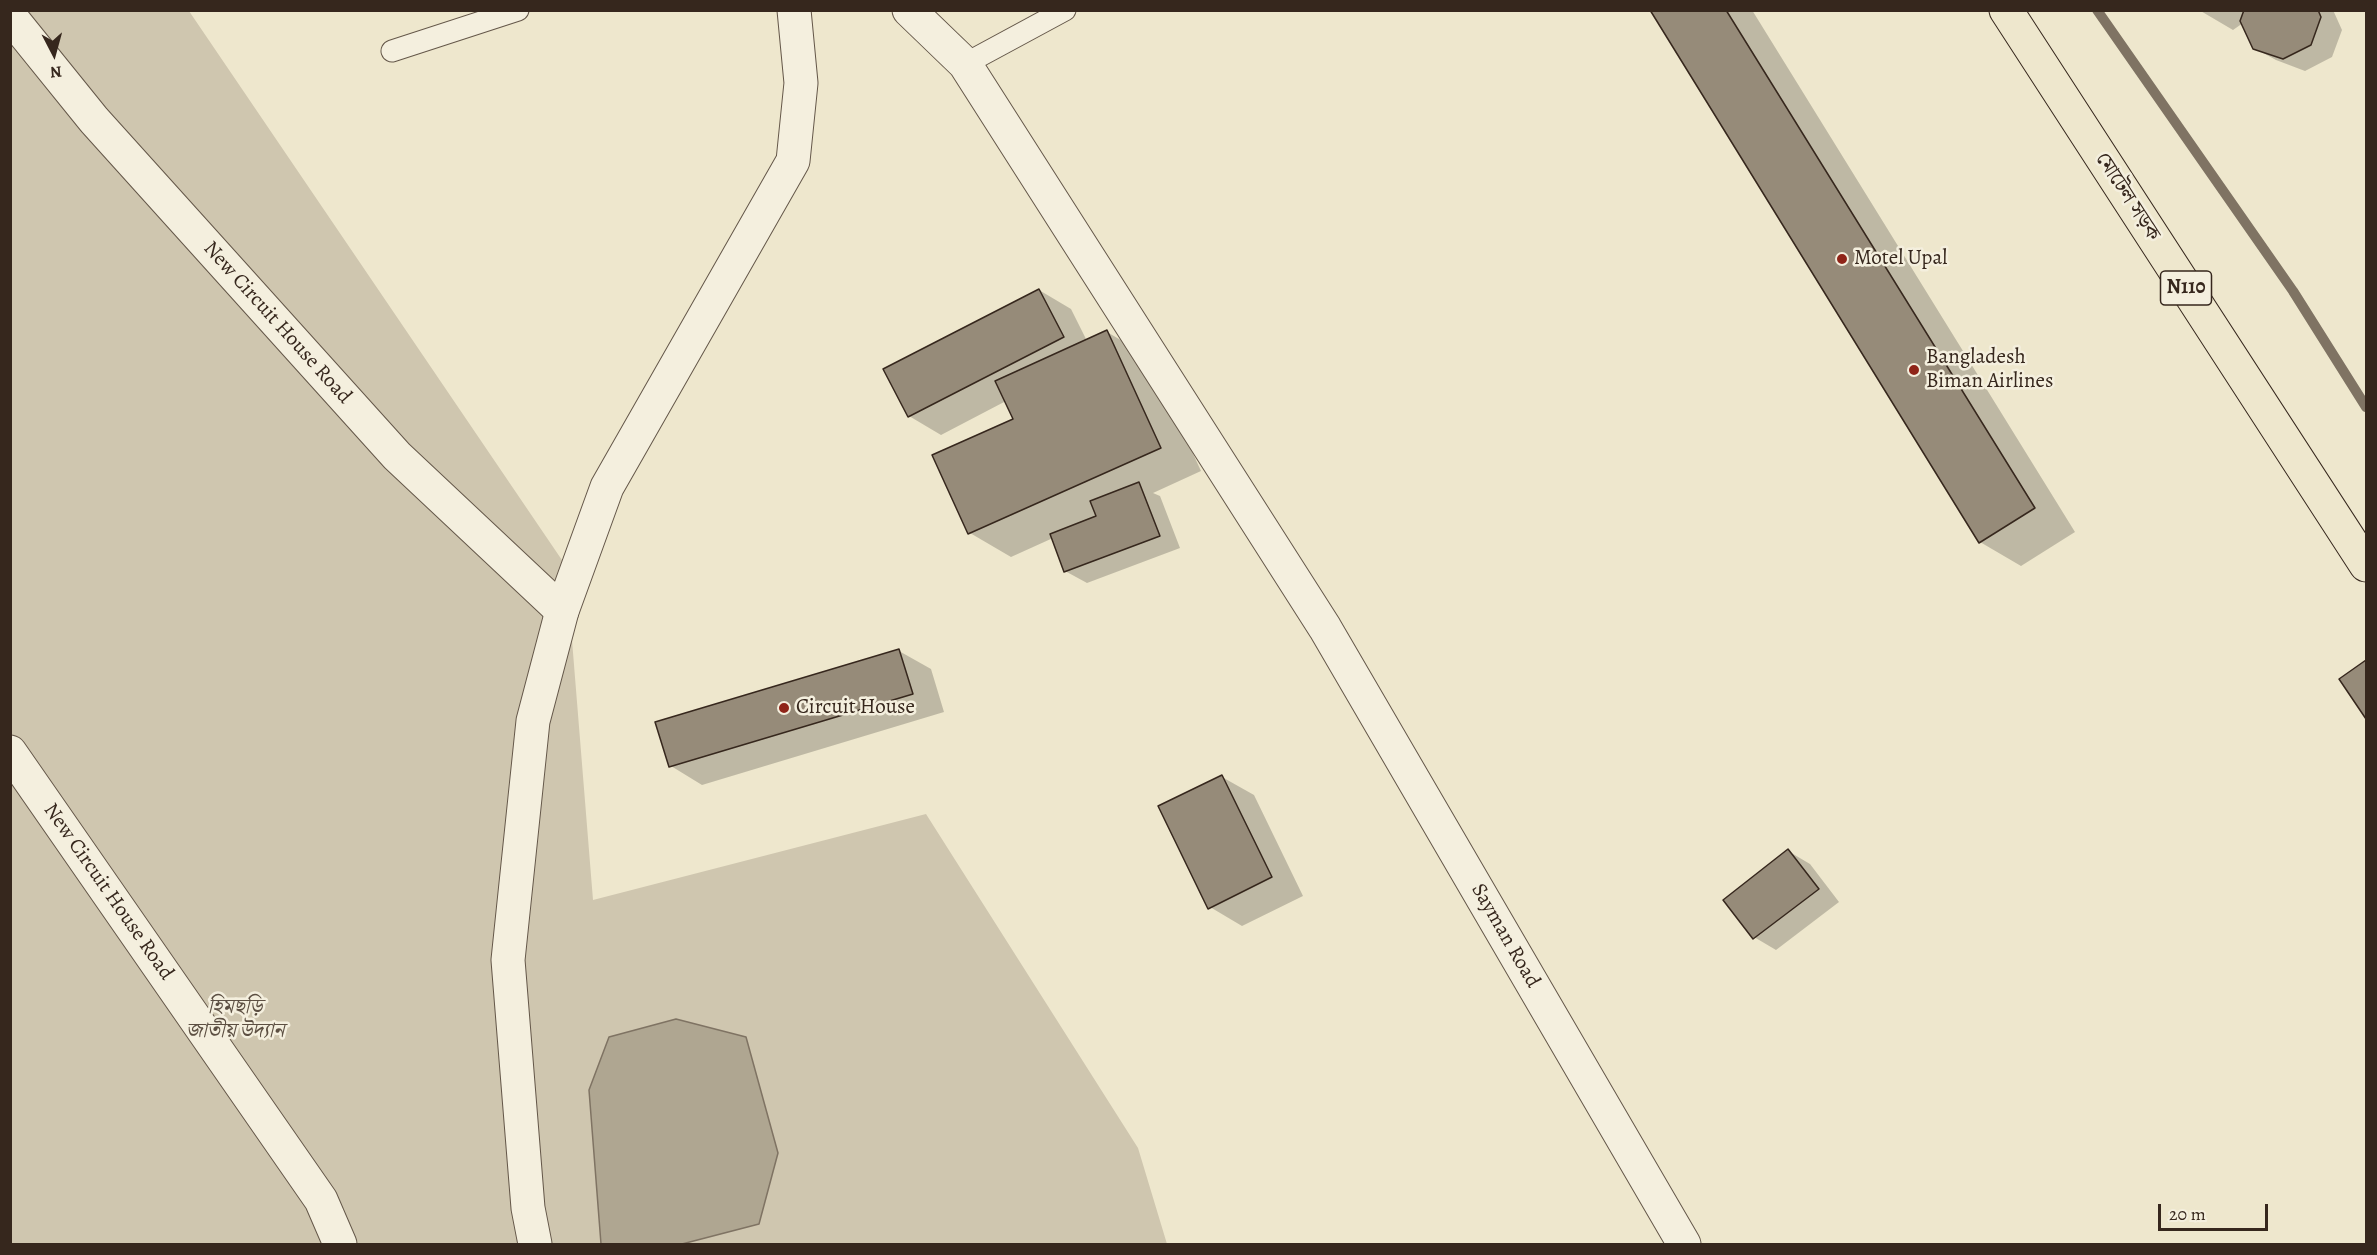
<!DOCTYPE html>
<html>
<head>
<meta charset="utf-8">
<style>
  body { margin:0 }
  #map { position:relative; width:2377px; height:1255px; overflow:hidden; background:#eee7cd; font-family:Alegreya,serif }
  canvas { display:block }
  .frame { position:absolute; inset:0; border:12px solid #36271d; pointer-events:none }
  .north { position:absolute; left:24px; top:24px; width:60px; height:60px; -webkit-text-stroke:4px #f4efde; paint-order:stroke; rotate:174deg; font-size:16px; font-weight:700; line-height:24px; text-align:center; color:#36271d }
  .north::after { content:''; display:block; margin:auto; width:21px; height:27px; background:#36271d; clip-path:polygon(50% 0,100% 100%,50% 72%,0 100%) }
  .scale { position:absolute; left:2158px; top:1204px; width:110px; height:27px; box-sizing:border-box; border:3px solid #36271d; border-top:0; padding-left:8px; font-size:18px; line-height:21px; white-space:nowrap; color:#36271d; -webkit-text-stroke:4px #f4efde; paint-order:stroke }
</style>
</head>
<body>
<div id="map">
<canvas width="2377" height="1255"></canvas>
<div class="frame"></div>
<div class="north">N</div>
<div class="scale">20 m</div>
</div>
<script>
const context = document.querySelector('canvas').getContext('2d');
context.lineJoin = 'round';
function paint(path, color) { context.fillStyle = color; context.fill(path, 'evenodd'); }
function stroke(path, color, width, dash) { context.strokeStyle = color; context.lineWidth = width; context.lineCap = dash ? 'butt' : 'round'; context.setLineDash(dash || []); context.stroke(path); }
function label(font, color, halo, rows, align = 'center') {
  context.font = font + ' Alegreya,"Noto Serif Bengali",serif'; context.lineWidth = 5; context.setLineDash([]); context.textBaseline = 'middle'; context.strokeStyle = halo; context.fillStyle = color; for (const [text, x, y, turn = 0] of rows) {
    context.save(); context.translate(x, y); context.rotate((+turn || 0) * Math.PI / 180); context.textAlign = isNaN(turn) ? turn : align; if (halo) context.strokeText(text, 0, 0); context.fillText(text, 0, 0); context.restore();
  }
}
paint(new Path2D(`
  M11,11h178l377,555 27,334 333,-86 212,334 29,96h-1156z`), '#cfc6af');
const water = new Path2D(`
  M676,1019l70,18 32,116 -19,71 -77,20h-81l-12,-154 20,-53z`);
paint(water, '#afa691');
stroke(water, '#7f7363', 1.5);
paint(new Path2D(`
  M1651,10h101l323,522 -54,34 -41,-24z
  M2199,10h134l9,20 -10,27 -27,14 -29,-11 -22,-12 -11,-25 -10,7z
  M1039,290l32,19 16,32 20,-9 41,24 53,115 -48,22 7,3 20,52 -93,35 -22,-12 -12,-33 -42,19 -41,-24 45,-114 -9,-18 -65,34 -32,-19z
  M899,651l32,18 13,43 -242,73 -31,-19z
  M2366,662v54l-25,-37z
  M1222,777l32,18 49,101 -61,30 -32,-19z
  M1788,851l22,13 29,38 -63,48 -22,-13z`), '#0003');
stroke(new Path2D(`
  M2097,10l196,281 73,116`), '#7f7363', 10);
const building = new Path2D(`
  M1650,10h76l309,498 -56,35z
  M2244,10h74l3,7 -10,28 -28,14 -30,-10 -13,-28z
  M1039,289l25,48 -156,80 -25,-48z
  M1107,330l54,118 -193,86 -36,-79 81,-36 -18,-38z
  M1139,482l21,54 -96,36 -14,-38 46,-18 -6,-15z
  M899,649l14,45 -244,73 -14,-45z
  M2366,660v59l-27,-40z
  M1222,775l50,102 -64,32 -50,-103z
  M1788,849l31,40 -66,50 -30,-39z`);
paint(building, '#968b79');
stroke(building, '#36271d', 1.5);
const service = new Path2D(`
  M392,51l126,-41
  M965,64l100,-54`);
const minor = new Path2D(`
  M909,10l56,54 360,564 359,616
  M10,16l84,104 303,336 165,155
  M10,752l311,448 19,44`);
const tertiary = new Path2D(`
  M535,1244l-7,-36 -20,-248 25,-239 29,-110 45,-124 186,-326 8,-78 -7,-73`);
const trunk = new Path2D(`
  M2006,10l360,555`);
stroke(service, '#645749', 23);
stroke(minor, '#645749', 35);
stroke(tertiary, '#645749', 35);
stroke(trunk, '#36271d', 35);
stroke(service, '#f4efde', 21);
stroke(minor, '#f4efde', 33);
stroke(tertiary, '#f4efde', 33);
stroke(trunk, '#eee7cd', 33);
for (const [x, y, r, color] of [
  [1842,259,6,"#8f2418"],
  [1914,370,6,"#8f2418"],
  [784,708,6,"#8f2418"]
]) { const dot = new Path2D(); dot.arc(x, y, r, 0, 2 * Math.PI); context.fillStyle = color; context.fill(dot); stroke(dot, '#f4efde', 2); }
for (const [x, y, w] of [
  [2186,288,51]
]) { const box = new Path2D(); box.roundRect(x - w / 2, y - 17, w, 34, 4.5); context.fillStyle = '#f4efde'; context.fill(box); stroke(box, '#36271d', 1.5); }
label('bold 20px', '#36271d', null, [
  ["N110",2186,288]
]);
label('21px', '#36271d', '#f4efde', [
  ["মোটেল সড়ক",2127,197,57],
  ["New Circuit House Road",277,323,48],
  ["New Circuit House Road",108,892,55],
  ["Sayman Road",1505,936,60]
]);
label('21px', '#36271d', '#f4efde', [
  ["Motel Upal",1854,259],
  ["Bangladesh",1926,358],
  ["Biman Airlines",1926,382],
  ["Circuit House",796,708]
], 'left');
label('italic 21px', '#5c4f42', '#f4efde', [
  ["হিমছড়ি",235,1008],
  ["জাতীয় উদ্যান",235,1032]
]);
</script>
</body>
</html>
